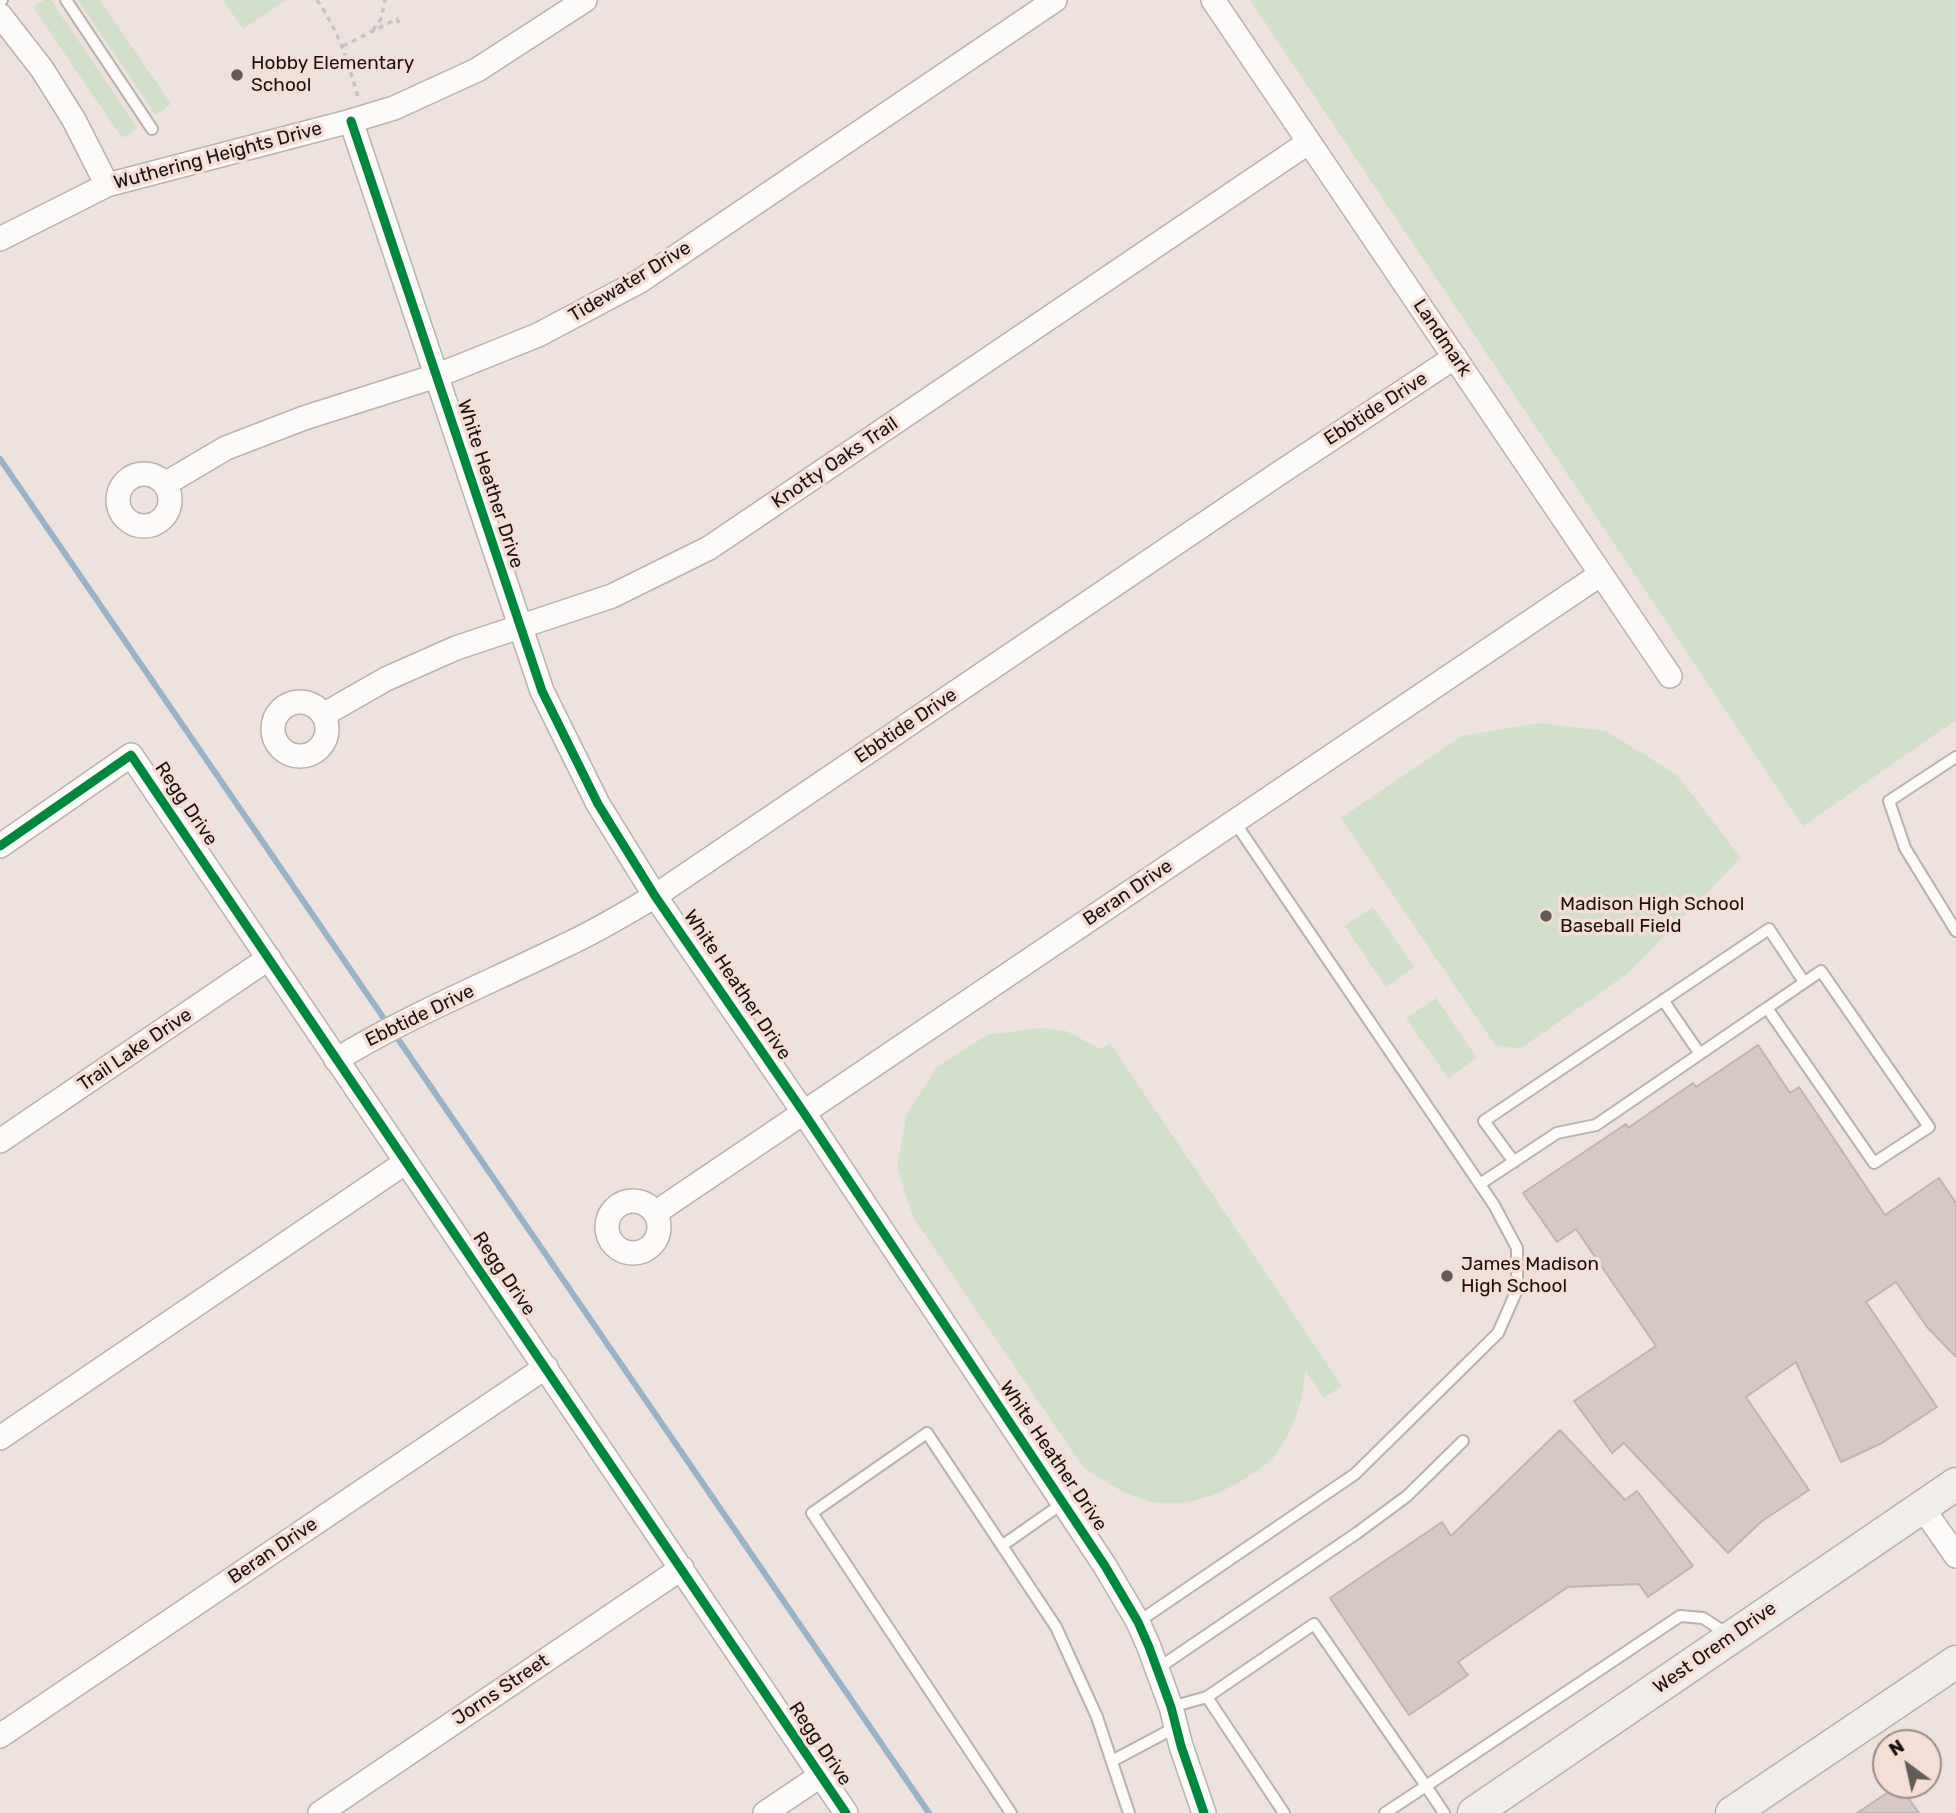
<!DOCTYPE html>
<html>
<head>
<meta charset="utf-8">
<style>
  body { margin:0 }
  #map { position:relative; width:1956px; height:1813px; overflow:hidden; background:#ede2dd; font-family:Rubik,sans-serif }
  canvas { display:block }
  .north { position:absolute; left:1872px; top:1729px; width:70px; height:70px; box-sizing:border-box; background:#f4ded6; border:2px solid #9c8c86; border-radius:50%; rotate:327deg; font-size:19px; font-weight:700; line-height:28px; text-align:center; color:#19120f }
  .north::after { content:''; display:block; margin:auto; width:24px; height:32px; background:#635b57; clip-path:polygon(50% 0,100% 100%,50% 72%,0 100%) }
</style>
</head>
<body>
<div id="map">
<canvas width="1956" height="1813"></canvas>
<div class="north">N</div>
</div>
<script>
const context = document.querySelector('canvas').getContext('2d');
context.lineJoin = 'round';
function paint(path, color) { context.fillStyle = color; context.fill(path, 'evenodd'); }
function stroke(path, color, width, dash) { context.strokeStyle = color; context.lineWidth = width; context.lineCap = dash ? 'butt' : 'round'; context.setLineDash(dash || []); context.stroke(path); }
function label(font, color, halo, rows, align = 'center') {
  context.font = font + ' Rubik,sans-serif'; context.lineWidth = 7; context.setLineDash([]); context.textBaseline = 'middle'; context.strokeStyle = halo; context.fillStyle = color; for (const [text, x, y, turn = 0] of rows) {
    context.save(); context.translate(x, y); context.rotate((+turn || 0) * Math.PI / 180); context.textAlign = isNaN(turn) ? turn : align; if (halo) context.strokeText(text, 0, 0); context.fillText(text, 0, 0); context.restore();
  }
}
paint(new Path2D(`
  M44,0h7l86,128 -15,10 -89,-131z
  M78,0h22l71,104 -15,11z
  M223,0h63l-43,29z
  M1250,0h706v720l-153,106z
  M1540,723l66,8 71,44 64,83 -114,116 -107,75 -25,-4 -154,-227 121,-82z
  M1373,907l41,60 -28,20 -41,-61z
  M1436,998l41,60 -29,20 -42,-60z
  M1040,1028l26,3 35,18 9,-6 232,343 -18,12 -19,-28c-2,33 -12,63 -33,89 -4,5 -12,9 -17,13 -28,19 -60,34 -95,31 -28,-3 -54,-21 -77,-36l-170,-250 -16,-51 10,-52 30,-47 50,-32z`), '#d2dfca');
stroke(new Path2D(`
  M0,459l929,1354`), '#98b3c7', 6);
const building = new Path2D(`
  M1758,1045l32,48 9,-6 86,128 54,-37 17,25v154l-29,-30 -31,-45 -30,20 71,105 -55,36 -41,19 -45,-100 -50,35 63,93 -47,31 -34,32 -104,-110 -12,10 -38,-52 82,-55 -80,-117 -19,13 -34,-49 103,-69 2,4 65,-45 3,4z
  M1560,1430l65,70 12,-9 56,75 -45,31 -9,-13 -71,3 -110,75 10,13 -59,40 -79,-117 112,-76 9,14z
  M1899,1785l20,28h-62z`);
paint(building, '#d8c8c3');
stroke(building, '#bfb5b2', 2);
const service = new Path2D(`
  M66,0l86,129
  M0,1l2,-1
  M1956,757l-67,44 16,47 51,83
  M1663,1000l37,54
  M1514,1162l-30,-41 285,-192 35,53
  M1480,1184l77,-51 39,-8 171,-117 107,155 55,-36 -108,-156 -54,37
  M1003,1545l60,-42
  M1138,1622l217,-148 143,-141 19,-43v-42l-23,-43 -260,-384
  M1157,1669l200,-136 50,-37 56,-55
  M1171,1707l36,-10
  M1112,1761l64,-34
  M1011,1813l-199,-300 115,-80 129,194 41,90 32,96
  M1284,1813l-77,-116 107,-73 112,162 -41,27
  M1444,1813l-18,-27 254,-170 23,2 26,17`);
const minor = new Path2D(`
  M1213,0l457,676
  M0,15l42,54 32,51 33,65
  M351,121l191,570 56,113 57,92 149,217 301,453 33,56 11,25 22,60 10,39 23,67
  M0,239l107,-54 244,-64 43,-13 83,-38 108,-70
  M118 500a26 26 0 1 1 52 0a26 26 0 1 1-52 0Z
  M165,484l61,-36 78,-30 132,-42 102,-41 102,-54 415,-281
  M273 729a27 27 0 1 1 54 0a27 27 0 1 1-54 0Z
  M323,715l63,-36 70,-31 156,-52 97,-48 600,-406
  M0,846l131,-91 715,1058
  M336,1060c73,-45 153,-77 230,-115 31,-14 60,-32 89,-49l623,-422 177,-117
  M0,1141l269,-183
  M607 1227a26 26 0 1 1 52 0a26 26 0 1 1-52 0Z
  M655,1213l946,-639
  M0,1438l406,-276
  M1922,1507l34,49
  M0,1736l546,-369
  M320,1813l362,-245
  M765,1813l55,-37`);
const secondary = new Path2D(`
  M1474,1813l482,-329
  M1732,1813l224,-151`);
stroke(service, '#bab2ae', 14);
stroke(minor, '#bab2ae', 26);
stroke(secondary, '#bab2ae', 35);
stroke(new Path2D(`
  M317,0c22,32 31,61 41,97
  M373,30l8,-11 4,-19
  M343,46l54,-27 2,4`), '#c8c3c2', 3.5, [5, 5]);
stroke(service, '#fcfbfa', 10);
stroke(minor, '#fcfbfa', 23);
stroke(secondary, '#f0edea', 32);
stroke(new Path2D(`
  M351,121l191,570 56,113 57,92 149,217 301,453 33,56 11,25 22,60 10,39 23,67
  M0,846l131,-91 715,1058`), '#00873e', 9);
for (const [x, y, r, color] of [
  [237,75,7,"#635b57"],
  [1546,916,7,"#635b57"],
  [1447,1276,7,"#635b57"]
]) { const dot = new Path2D(); dot.arc(x, y, r, 0, 2 * Math.PI); context.fillStyle = color; context.fill(dot); stroke(dot, '#f4ded6', 2.5); }
label('19px', '#19120f', '#f4ded6', [
  ["Hobby Elementary",251,64],
  ["School",251,86],
  ["Madison High School",1560,905],
  ["Baseball Field",1560,927],
  ["James Madison",1461,1265],
  ["High School",1461,1287]
], 'left');
label('19px', '#19120f', '#f4ded6', [
  ["Wuthering Heights Drive",218,156,-15],
  ["Tidewater Drive",630,282,-31],
  ["Landmark",1442,338,56],
  ["Ebbtide Drive",1376,409,-33],
  ["Knotty Oaks Trail",835,463,-34],
  ["White Heather Drive",490,484,72],
  ["Ebbtide Drive",906,726,-34],
  ["Regg Drive",186,804,56],
  ["Beran Drive",1128,893,-34],
  ["White Heather Drive",737,985,56],
  ["Ebbtide Drive",420,1016,-26],
  ["Trail Lake Drive",135,1050,-34],
  ["Regg Drive",504,1274,56],
  ["White Heather Drive",1053,1456,56],
  ["Beran Drive",273,1551,-34],
  ["West Orem Drive",1715,1648,-35],
  ["Jorns Street",501,1690,-34],
  ["Regg Drive",820,1744,56]
]);
</script>
</body>
</html>
